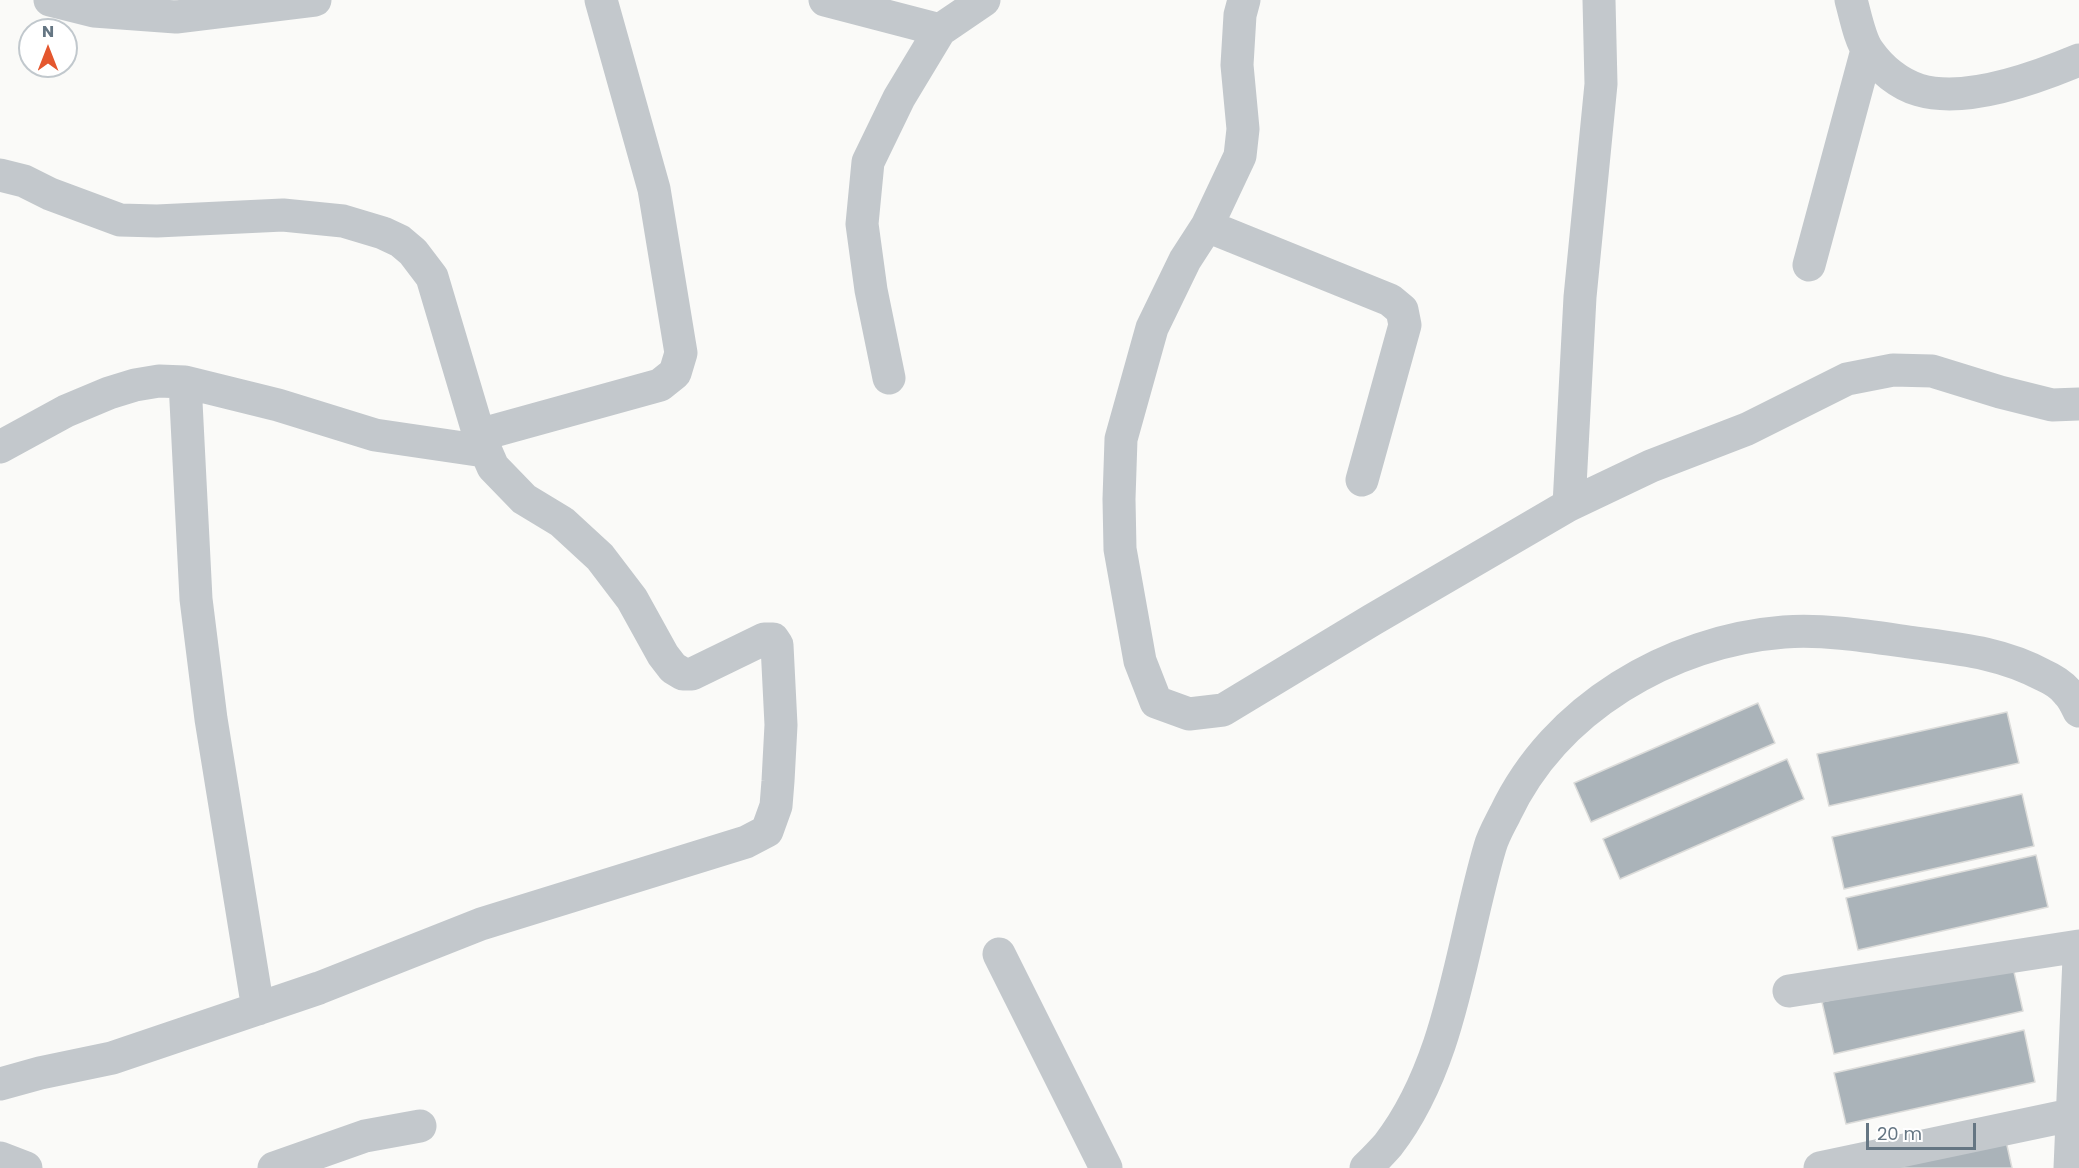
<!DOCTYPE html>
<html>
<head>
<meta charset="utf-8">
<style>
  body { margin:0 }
  #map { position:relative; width:2079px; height:1168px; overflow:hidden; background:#fafaf8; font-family:Poppins,sans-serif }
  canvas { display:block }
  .north { position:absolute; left:18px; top:18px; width:60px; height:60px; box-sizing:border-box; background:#fff; border:2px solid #c1c8cd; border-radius:50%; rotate:0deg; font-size:16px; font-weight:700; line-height:24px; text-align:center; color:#657683 }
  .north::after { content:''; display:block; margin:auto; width:21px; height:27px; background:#e4572e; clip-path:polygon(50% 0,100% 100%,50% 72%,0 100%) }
  .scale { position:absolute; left:1866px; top:1123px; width:110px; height:27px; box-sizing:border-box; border:3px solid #657683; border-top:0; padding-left:8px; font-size:18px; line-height:21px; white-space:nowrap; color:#657683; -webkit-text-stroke:4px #fff; paint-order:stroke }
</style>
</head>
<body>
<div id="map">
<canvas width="2079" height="1168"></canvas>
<div class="north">N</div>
<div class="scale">20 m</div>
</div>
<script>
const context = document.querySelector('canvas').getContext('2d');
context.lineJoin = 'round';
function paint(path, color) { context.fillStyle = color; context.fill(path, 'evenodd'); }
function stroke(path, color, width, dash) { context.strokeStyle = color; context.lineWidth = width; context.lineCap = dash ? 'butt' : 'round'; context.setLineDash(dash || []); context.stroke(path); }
const building = new Path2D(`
  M1758,703l17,40 -184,79 -17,-39z
  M2007,712l12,51 -190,43 -12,-52z
  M1787,759l17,40 -184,80 -17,-40z
  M2022,794l12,52 -190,43 -12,-52z
  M2036,855l12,52 -190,43 -12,-52z
  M2011,959l12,52 -189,43 -12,-52z
  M2024,1030l11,52 -189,42 -12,-51z
  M2006,1141l6,27h-125z`);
paint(building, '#aab3b9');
stroke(building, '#dcdcda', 1.5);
stroke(new Path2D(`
  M50,0l44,11 82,6 139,-17
  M825,0l115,30 44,-30
  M1244,0l-4,15 -3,50 6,64 -3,27 -33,70 -22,34 -33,68 -31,111 -2,60 1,50 20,112 16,41 33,12 34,-4 149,-90 197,-115 82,-39 96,-37 100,-50 46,-9 39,1 68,21 52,13 27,-1
  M1851,0c4,14 9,41 18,52 12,17 30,32 50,38 47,14 117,-12 160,-30
  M0,175l24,6 26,13 70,26 37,1 126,-6 60,6 40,12 17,8 13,11 19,25 47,158 14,32 31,32 38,23 38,35 32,42 31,56 10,13 10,6h9l72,-35h9l4,6 4,80 -3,56 -2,25 -9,25 -21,11 -265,82 -162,64 -207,70 -72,15 -40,11
  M1207,226l183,74 12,10 3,15 -43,155
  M1809,265l58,-215
  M889,378l-18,-88 -9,-66 6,-62 31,-64 41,-68
  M185,382l11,217 15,120 47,290
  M479,435l181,-50 15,-12 6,-20 -27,-164 -53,-189
  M0,447l66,-36 43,-18 26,-8 24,-4 26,1 93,23 97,30 109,16
  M1569,505l11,-208 21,-213 -2,-84
  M999,954l107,214
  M1789,991l290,-45
  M0,1158l26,10
  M274,1168l91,-32 55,-10
  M1366,1168c7,-7 15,-15 22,-23 64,-83 73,-200 102,-298 3,-11 10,-23 15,-33 50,-106 165,-173 279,-182 44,-3 89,5 132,11 45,6 86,10 127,32 9,4 19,10 25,18 5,5 8,12 11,18
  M1820,1168l251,-53
  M2070,1168l9,-210`), '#c3c8cc', 33);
</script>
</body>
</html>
